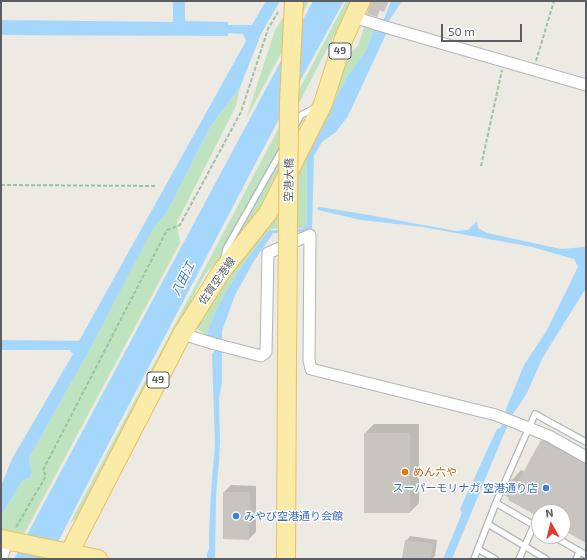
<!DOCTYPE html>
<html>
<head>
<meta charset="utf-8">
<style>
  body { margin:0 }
  #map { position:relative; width:587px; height:560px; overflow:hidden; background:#eceae2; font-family:"Exo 2",sans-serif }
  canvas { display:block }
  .frame { position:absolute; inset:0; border:2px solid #5a5e62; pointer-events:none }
  .north { position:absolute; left:531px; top:504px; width:40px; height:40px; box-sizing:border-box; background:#fff; border:1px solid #bdbfc0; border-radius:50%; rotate:352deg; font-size:11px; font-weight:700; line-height:16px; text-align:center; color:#5a5e62 }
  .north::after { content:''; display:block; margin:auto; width:14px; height:18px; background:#e13c34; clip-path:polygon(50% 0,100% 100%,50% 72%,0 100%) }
  .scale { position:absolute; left:441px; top:24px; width:81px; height:18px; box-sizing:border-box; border:2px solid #5a5e62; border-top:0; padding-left:5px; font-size:12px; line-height:14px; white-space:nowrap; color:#5a5e62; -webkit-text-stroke:3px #fff; paint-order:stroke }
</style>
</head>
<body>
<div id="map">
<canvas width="587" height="560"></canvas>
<div class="frame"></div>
<div class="north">N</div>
<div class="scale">50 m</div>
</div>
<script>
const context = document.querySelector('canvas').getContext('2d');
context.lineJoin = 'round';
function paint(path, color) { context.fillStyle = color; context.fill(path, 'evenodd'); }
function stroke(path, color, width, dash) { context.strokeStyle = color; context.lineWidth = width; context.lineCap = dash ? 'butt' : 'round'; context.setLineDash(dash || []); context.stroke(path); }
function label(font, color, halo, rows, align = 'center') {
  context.font = font + ' "Exo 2","Noto Sans JP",sans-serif'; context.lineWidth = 3; context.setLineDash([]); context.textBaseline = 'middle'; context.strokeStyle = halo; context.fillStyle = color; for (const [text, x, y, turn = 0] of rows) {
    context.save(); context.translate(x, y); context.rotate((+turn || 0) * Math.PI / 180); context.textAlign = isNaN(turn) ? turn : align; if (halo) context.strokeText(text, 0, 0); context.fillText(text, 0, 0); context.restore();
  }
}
paint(new Path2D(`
  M293,1h16l-63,118 29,-89z
  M346,1h6l-68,131 -4,41 -33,58 -42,43 -126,243 -9,6z
  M364,27l10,2 -8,21 -19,27 -12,24 11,-44 12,-11z
  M240,87l-4,19 -59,116 3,21 -156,291 -23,-5v-13l22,-36 9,-7 -3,-15 61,-109 62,-120 15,-17 45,-88z
  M307,153v72l-4,3 -32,1 -4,3c-24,32 -48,64 -60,103l-13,-8z`), '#c0e3bf');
paint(new Path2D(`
  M173,1h12v20l43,1v3h24l14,-24h14l-19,33 -21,53 -28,37 -45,88 -15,18 -62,119 -61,109 3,15 -2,4 -7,3 -22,36v-30l11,-27 61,-105 -4,-4h-68v-10l78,1 167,-300 -3,-7 -15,-1v3l-227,-1v-15l172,2z
  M313,1h31l-72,131 -182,347 -31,61 -3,2 -9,17h-33z
  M391,1h11c-6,10 -14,19 -18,30l2,3 -38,82 -12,16 -14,10 -8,14 -2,77h-9v-5l4,-3v-72l40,-76 19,-27 8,-21 5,1 3,-6z
  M320,207l49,8 87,16 12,-1 9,-9 1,7 9,5 74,16 23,-2 2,-1v42l-43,69 -17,38 -15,22 -59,142h-9l19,-46 -2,-4 37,-80 3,-1 6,-10v-9l18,-44 23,-35 31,-63 -4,-8 -42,-12 -109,-20 -62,-7 -43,-10 -1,-2z
  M271,229l1,6 -18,26 -19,34 -13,36v51l-3,17 1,42 -1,21 -3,34 -1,63h-8v-5l2,-5v-12l2,-45 4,-48 -3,-90 5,-6 -10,-13c12,-39 36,-71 60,-103z`), '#a4d7fb');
paint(new Path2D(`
  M374,424h45v79l-9,9 -45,-79z
  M551,432l35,19v91l-23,-13v-17h-24v4l-34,-21 7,-15 9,-10 4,2 17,-31z
  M231,485l25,1v46l-7,7 -25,-47z
  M410,536l27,4 -2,16 -3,3 -29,-2 3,-16z`), '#0003');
stroke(new Path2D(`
  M293,231l10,-1
  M272,232l9,-1`), '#a4d7fb', 3);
paint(new Path2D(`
  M371,1h18l-5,11 -4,-2 -3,7 -10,-3z
  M364,433h46v80h-46z
  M541,440l45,24v79l-23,-13v-18h-24v5l-31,-17 1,-2 -5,-3 7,-16 7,3z
  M223,492h27l-1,48 -26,-1z
  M405,540l28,4 -2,15 -29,-1z`), '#c8c4bf');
const lane = new Path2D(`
  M295,126l6,-11 14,-7
  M224,258l2,-9 57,-101
  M496,503l43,25
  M488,524l58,35
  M553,536l33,19
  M478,549l17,10
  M474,559l23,-59 38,-86 51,28
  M519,559l15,-34
  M576,559l4,-8`);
const street = new Path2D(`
  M353,17l36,11 197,57
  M182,334l33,10 46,12 5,-4 2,-99 42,-18 -1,125 2,9 185,46 53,21 37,21
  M1,559l5,-13`);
const primary = new Path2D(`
  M1,539l97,20
  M66,559l116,-225 39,-62 47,-59 55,-109 21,-66 17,-37
  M286,559l1,-201`);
stroke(lane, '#b3b5b9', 8);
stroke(street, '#b3b5b9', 13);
stroke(primary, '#eabf5d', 20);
stroke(new Path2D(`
  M536,61l18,-60
  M481,166l21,-96
  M1,185l156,1
  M16,527l30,-51 -3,-6 124,-240 13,-5 61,-113 27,-83 10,-17`), '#99c3a3', 2, [4, 2]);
stroke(lane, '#fff', 5.5);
stroke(street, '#fff', 11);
stroke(primary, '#fbeba8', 18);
const primaryBridge = new Path2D(`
  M287,358l2,-256 5,-101`);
stroke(primaryBridge, '#eabf5d', 20, []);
stroke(primaryBridge, '#fbeba8', 18);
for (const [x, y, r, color] of [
  [405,472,4,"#e8710a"],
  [546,488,4,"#3f7fe0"],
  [236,516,4,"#3f7fe0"]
]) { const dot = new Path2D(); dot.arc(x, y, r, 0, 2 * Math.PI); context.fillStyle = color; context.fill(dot); stroke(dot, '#fff', 1.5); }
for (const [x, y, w] of [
  [340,51,22],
  [158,380,22]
]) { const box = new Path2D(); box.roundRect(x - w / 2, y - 8, w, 16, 3); context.fillStyle = '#fff'; context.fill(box); stroke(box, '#5a5e62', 1); }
label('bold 10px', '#5a5e62', null, [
  ["49",340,51],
  ["49",158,380]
]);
label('11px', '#5a5e62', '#fff', [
  ["空港大橋",289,180,-89],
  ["佐賀空港線",217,281,-55]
]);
label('11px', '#c56008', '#fff', [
  ["めん六や",413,472]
], 'left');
label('11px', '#366cbe', '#fff', [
  ["スーパーモリナガ 空港通り店",538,488],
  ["みやび空港通り会館",244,516,"left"]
], 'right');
label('italic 12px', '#4278ac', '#fff', [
  ["八田江",183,279,-63]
]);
</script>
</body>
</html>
